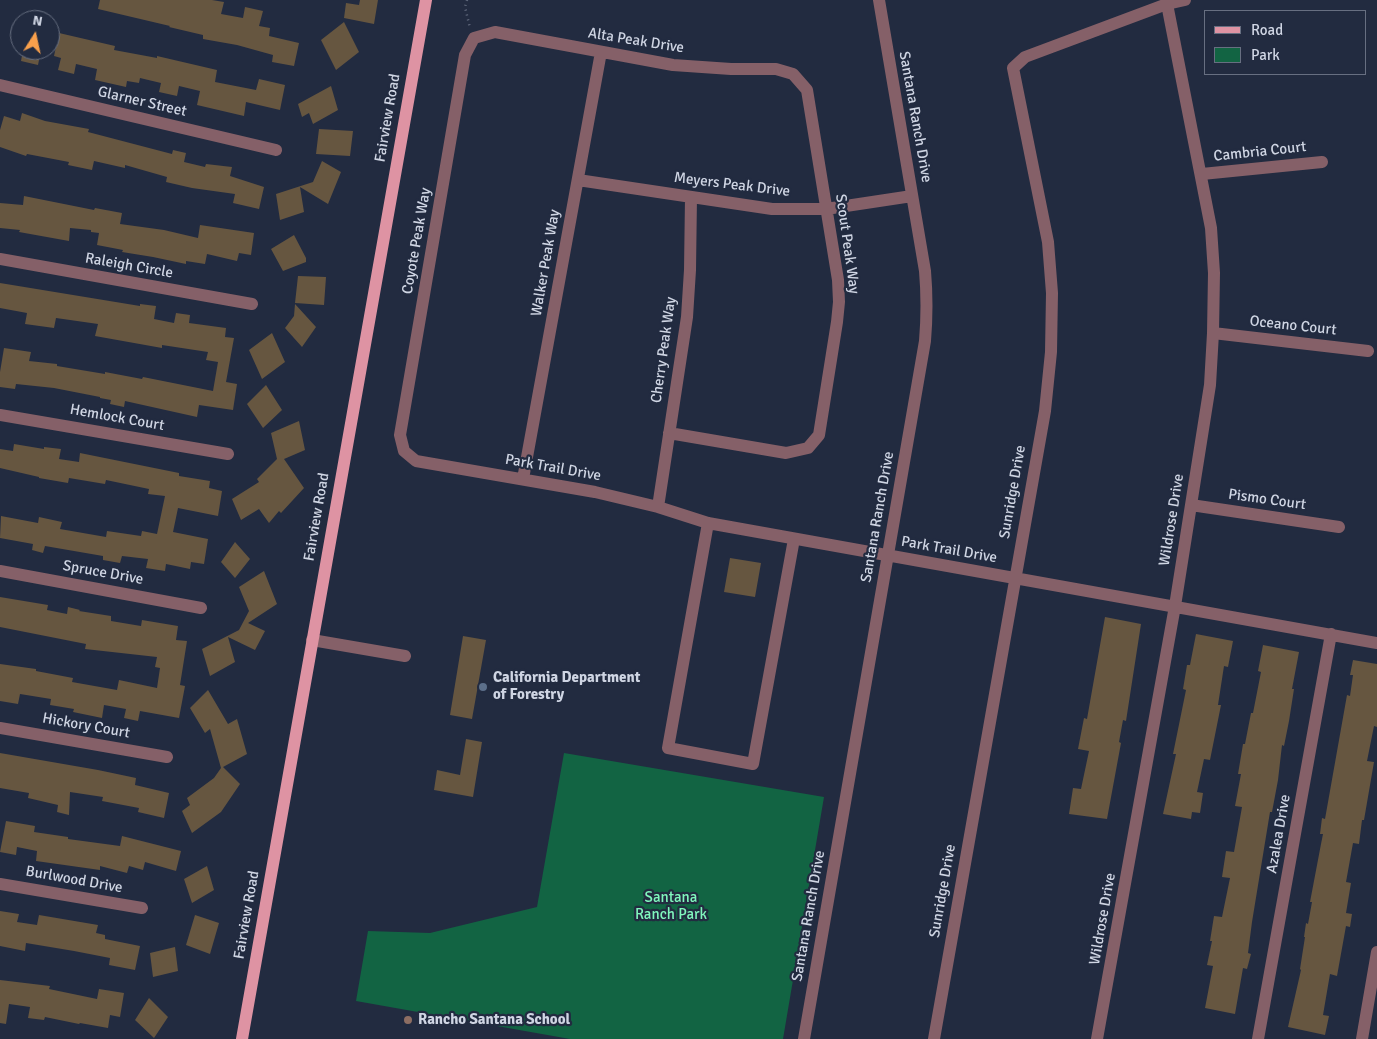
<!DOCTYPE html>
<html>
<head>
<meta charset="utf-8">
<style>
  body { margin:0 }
  #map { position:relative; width:1377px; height:1039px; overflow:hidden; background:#222b40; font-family:Signika,sans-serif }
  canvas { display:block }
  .legend { position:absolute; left:1204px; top:10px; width:162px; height:65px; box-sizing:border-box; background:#222b40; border:1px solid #676f81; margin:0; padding:6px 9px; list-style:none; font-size:15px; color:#cfd5e3 }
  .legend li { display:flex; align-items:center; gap:10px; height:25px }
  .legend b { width:25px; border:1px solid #676f81 }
  .north { position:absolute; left:10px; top:10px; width:50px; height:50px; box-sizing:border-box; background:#222b40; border:1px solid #676f81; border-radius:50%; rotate:10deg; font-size:14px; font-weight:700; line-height:20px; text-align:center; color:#cfd5e3 }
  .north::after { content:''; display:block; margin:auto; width:18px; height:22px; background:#f9a04c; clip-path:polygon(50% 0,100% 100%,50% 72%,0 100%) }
</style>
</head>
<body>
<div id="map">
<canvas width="1377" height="1039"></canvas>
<ul class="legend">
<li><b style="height:6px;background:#de93a3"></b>Road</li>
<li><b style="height:14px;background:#126443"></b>Park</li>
</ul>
<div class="north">N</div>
</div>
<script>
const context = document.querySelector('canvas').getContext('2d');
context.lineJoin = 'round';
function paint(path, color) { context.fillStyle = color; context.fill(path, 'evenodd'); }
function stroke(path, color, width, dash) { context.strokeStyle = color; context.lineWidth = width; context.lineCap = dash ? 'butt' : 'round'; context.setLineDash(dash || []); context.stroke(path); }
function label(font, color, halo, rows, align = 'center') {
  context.font = font + ' Signika,sans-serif'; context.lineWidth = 4.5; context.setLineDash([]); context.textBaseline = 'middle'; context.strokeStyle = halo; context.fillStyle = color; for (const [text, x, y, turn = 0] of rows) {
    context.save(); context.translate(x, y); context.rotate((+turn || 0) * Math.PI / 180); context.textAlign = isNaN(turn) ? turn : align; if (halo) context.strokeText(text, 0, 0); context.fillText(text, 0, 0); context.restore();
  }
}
paint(new Path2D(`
  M564,753l260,44 -41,242h-213l-214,-38 12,-70 62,2 107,-26z`), '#126443');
paint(new Path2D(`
  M100,0h112l12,2 -3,12 22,4 2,-11 18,4 -4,15 11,2 -1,8 30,7 -5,23 -22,-4 1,-7 -36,-10 -34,-6v-4l-34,-8 1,-1 -72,-17z
  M360,0h18l-4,24 -30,-6 2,-15 13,2z
  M344,22l15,30 -23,18 -15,-30z
  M59,33l56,13 -1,4 43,8v-2l60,14 -2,12 41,8 3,-11 26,6 -5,25 -34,-8 -2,14 -47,-11 3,-14 -21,-5 -2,10 -18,-4 2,-9 -21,-5 -1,5 -12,-2 -1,6 -31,-7 2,-11 -21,-5 -2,10 -16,-4 3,-12 -7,-2z
  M23,50h18l-3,15 -17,-4z
  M331,86l7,24 -25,14 -4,-11 -7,4 -4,-13z
  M22,113l23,8 44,8 -1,3 84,22 1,-4 13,3 -2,9 21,5 1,-3 26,3 -2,9 34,11 -5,22 -26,-6 2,-9 -43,-6 -26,-6 1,-5 -42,-12v3l-31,-7 -2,9 -24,-5 1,-3 -42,-8 -1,2 -26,-9v-17l4,-14 16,5z
  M319,129l34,2 -3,25 -34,-2z
  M322,161l19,11 -13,32 -28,-17 4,25 -24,8 -4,-26 37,-12z
  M24,196l70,14 1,-2 27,5 -2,11 44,6 34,8 2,-13 54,8 -3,22 -12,-2 -2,8 -30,-7 -2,10 -19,-3v3l-33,-7 -31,-5 1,-2 -26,-5 2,-12 -8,-1v-2l-21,-2 -1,13 -50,-9 1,-2 -20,-2v-25l23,2z
  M294,235l12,23v4l-23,9 -12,-22z
  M298,276l28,1 -2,28 -29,-2z
  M0,283l140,23v-2l16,2 -2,13 20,4 2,-10 14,2 -1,8 37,5 -1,9 9,1 -8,44 11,2 -4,26 -34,-5 -2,12 -72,-16 -1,6 -14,-3 1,-4 -11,-2v-1l-46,-9 -38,-4 -1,5 -15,-2v-15l4,-24 27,4 -2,9 28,3v2l48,8v-2l37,7 1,-2 70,14 5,-29 -12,-2 2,-8 -46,-7v3l-67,-12 3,-12 -42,-6 -2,10 -29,-4 2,-11 -27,-5z
  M295,304l21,23 -14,20 -17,-19 9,-12z
  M272,333l13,29 -23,17 -13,-29z
  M266,385l16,25 -19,18 -16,-24z
  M299,421l6,29 -21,9 20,29 -23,25 -2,-2 -10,12 -10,-14 -18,11 -9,-21 27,-17 -2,-3 20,-20 -6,-26z
  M14,444l30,5v-2l17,2 -2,10 20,3 1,-9 99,20v3l31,5 -1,7 13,3 -4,25 -40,-8 -5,24 35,7 -4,25 -13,-2 -1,7 -24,-5 -1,7 -19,-3 2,-9 -26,-3 -2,7 -17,-3v-4l-58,-10 -2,7 -11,-3 1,-6 -33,-6 1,-22 37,7 1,-6 23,5 -2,7 46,8 1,-6 34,5 1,-5 15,3 8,-38 -17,-2 1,-5 -43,-9 -1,4 -36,-6 -1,5 -29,-5v-1l-39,-9v-19l13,2z
  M235,542l15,17 -15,19 -14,-16z
  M730,558l31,5 -6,34 -31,-5z
  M264,571l13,33 -29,19 17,8 -10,19 -27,-13 7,25 -25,14 -8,-27 37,-19 10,-19 -10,-24z
  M0,597l48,8 -1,5 20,4 1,-7 12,3 -1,1 32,5v5l30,5 1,-6 36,6 -2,14 11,1 -7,44 5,1 -6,32 -39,-7 -2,10 -14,-3 2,-9 -22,-4 -2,13 -29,-6 1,-3 -24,-4 1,-6 -31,-5 -2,10 -18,-3v-37l36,5v2l37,7 -1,4 45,8 2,-10 38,8 3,-20 -5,-1 2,-10 -72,-8 1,-5 -86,-17z
  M1105,617l36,7 -15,97 -3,-1 -4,22 2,1 -14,76 -38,-5 4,-26 8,1 8,-38 -11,-2 6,-31 3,1z
  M1196,634l37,7 -5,26 -4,-1 -6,39h3l-11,55 -6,-1 -7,33 6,1 -3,20 -8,-1 -1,7 -28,-5 13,-60h-3l13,-64 -3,-1 4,-24h3z
  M463,636l23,4 -14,79 -22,-4z
  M1263,645l36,7 -7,37h2l-5,32 -5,25 -2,-1 -4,35 -6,32h-2l-18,110 -4,31 3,1 -4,15 -4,-1 -8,46 -30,-6 8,-42 -6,-1 5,-24h-2l4,-25 8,1 8,-39 -8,-1 4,-26 8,1 8,-45 -7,-1 6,-32h-3l5,-30h2l6,-31h2l8,-41 -3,-1z
  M1353,660l24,4v63l-3,-1 -7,35 7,1 -10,58h-2l-3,24 -6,-1 -7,39 5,1 -5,30 6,1 -2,13 -4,-1 -9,50 -7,-2 -7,41 6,1 -4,19 -37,-8 13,-57 -1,-1 5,-32h-1l2,-14 2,1 4,-22h-2l11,-58 2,-10h-3l2,-16 3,1 22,-124 3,1 3,-21h-3z
  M208,690l20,34 9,-5 10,35 -24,13 17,17 -19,28 -29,21 -10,-22 8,-6 -3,-7 27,-20 7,-10 -11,-39 -5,4 -15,-25z
  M466,739l16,3 -9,55 -39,-7 3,-20 23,5z
  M0,753l98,17 38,8 -1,7 34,8 -5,25 -26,-6 1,-4 -37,-7 1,-4 -33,-5 -1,23 -12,-3 1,-7 -30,-7 1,-5 -29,-5z
  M6,821l29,5 -1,6 34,5v2l52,7 2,-10 59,15 -5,20 -31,-9 -2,8 -14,-4 -2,7 -27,-7v4l-64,-9 1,-10 -20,-4 -1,8 -16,-3z
  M207,866l7,24 -22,13 -8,-24z
  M0,911l19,3 -2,8 20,3 2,-10 59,10 -2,8 9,2v4l35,7 -5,24 -26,-5 1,-7 -36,-7 -48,-8 -1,8 -25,-5z
  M195,915l24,8 -9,31 -24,-9z
  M175,947l3,24 -25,6 -3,-24z
  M0,980l50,6 -1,3 48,10 2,-10 25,4 -4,24 -10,-2 -2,13 -28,-5 -1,1 -34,-7 -1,3 -16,-2 2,-11 -21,-3 -3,20 -6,-1z
  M149,998l19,19 -14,21 -19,-18z`), '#665640');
stroke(new Path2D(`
  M467,0l-2,7 5,21`), '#656d80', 2.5, [1, 4]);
stroke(new Path2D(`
  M0,85l276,65
  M1202,174l120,-12
  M578,180l194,29h54l86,-13
  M0,259l252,45
  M1213,333l155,18
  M0,415l228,39
  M669,433l117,20 22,-5 11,-13 18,-113 2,-20 -1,-22 -31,-190 -14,-16 -17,-5h-45l-58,-4 -178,-33 -21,6 -9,17 -65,380 4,16 12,10 179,31 63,15 50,16 669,120
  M523,479l78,-427
  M1191,505l148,22
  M658,507l29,-190 3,-47 1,-73
  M708,523l-40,225 85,16 41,-225
  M0,571l201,37
  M312,640l93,16
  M0,728l167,29
  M0,884l142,24
  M804,1039l121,-698c2,-24 2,-47 0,-70l-46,-271
  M934,1039l111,-628 6,-59 1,-59 -4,-51 -35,-174 12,-11 142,-53 18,-4
  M1097,1039l78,-433 35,-221 3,-52 1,-60 -3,-45 -44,-224
  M1258,1039l73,-405
  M1362,1039l15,-87`), '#856068', 12);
stroke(new Path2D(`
  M242,1039l184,-1039`), '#de93a3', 12);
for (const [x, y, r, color] of [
  [483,687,5,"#5c6f8a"],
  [408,1020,5,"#8d6e63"]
]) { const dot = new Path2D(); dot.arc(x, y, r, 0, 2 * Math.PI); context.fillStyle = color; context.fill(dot); stroke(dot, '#222b40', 2); }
label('15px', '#cfd5e3', '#222b40', [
  ["Alta Peak Drive",636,41,9],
  ["Glarner Street",142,102,13],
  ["Santana Ranch Drive",915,117,80],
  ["Fairview Road",388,118,-80],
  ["Cambria Court",1260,152,-6],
  ["Meyers Peak Drive",732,185,7],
  ["Coyote Peak Way",417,241,-80],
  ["Scout Peak Way",847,244,82],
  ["Walker Peak Way",546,263,-80],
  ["Raleigh Circle",129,266,10],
  ["Oceano Court",1293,326,6],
  ["Cherry Peak Way",664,350,-82],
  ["Hemlock Court",117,418,10],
  ["Park Trail Drive",553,468,10],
  ["Sunridge Drive",1013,492,-80],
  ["Pismo Court",1267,500,8],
  ["Fairview Road",317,517,-80],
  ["Santana Ranch Drive",878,517,-80],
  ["Wildrose Drive",1172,520,-81],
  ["Park Trail Drive",949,550,10],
  ["Spruce Drive",103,573,10],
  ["Hickory Court",86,726,10],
  ["Azalea Drive",1279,834,-80],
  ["Burlwood Drive",74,880,10],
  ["Sunridge Drive",943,891,-80],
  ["Fairview Road",247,915,-80],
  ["Santana Ranch Drive",809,916,-80],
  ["Wildrose Drive",1103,919,-80]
]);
label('bold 15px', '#cfd5e3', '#222b40', [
  ["California Department",493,678],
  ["of Forestry",493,695],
  ["Rancho Santana School",418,1020]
], 'left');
label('15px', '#80f7bd', '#222b40', [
  ["Santana",671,898],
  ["Ranch Park",671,915]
]);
</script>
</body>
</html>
